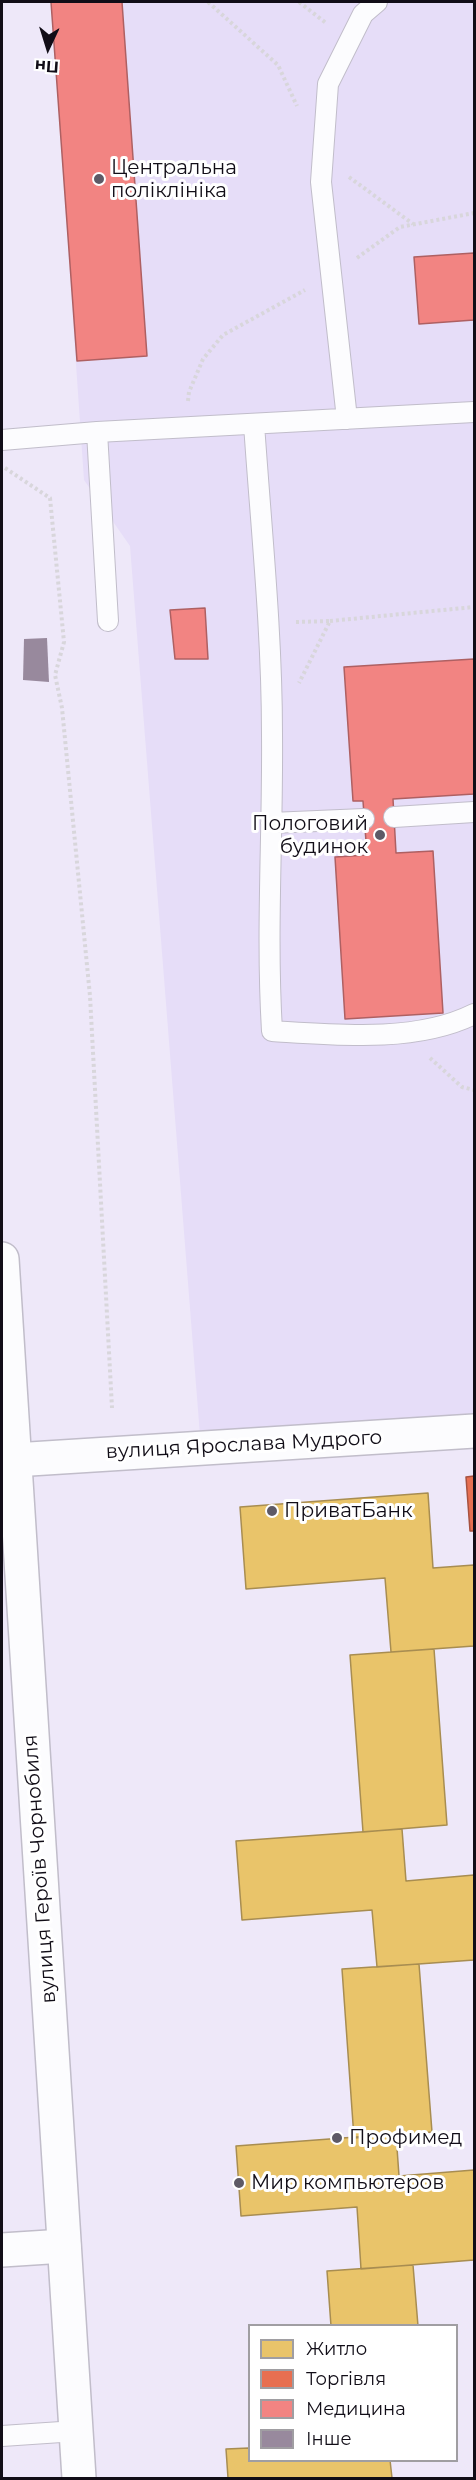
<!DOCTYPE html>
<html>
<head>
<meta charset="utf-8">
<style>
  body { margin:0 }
  #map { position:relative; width:476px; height:2480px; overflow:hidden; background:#eee8f9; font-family:Montserrat,sans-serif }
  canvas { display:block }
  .frame { position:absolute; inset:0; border:3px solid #110d17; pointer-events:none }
  .legend { position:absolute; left:248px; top:2324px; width:210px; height:138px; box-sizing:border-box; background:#fff; border:2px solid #a09ea2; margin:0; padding:8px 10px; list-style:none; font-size:18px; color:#110d17 }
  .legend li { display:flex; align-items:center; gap:12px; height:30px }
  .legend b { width:30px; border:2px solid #a09ea2 }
  .north { position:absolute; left:18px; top:18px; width:60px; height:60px; -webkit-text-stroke:4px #fff; paint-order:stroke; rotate:184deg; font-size:16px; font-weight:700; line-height:24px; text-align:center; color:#110d17 }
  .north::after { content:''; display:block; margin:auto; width:21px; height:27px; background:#110d17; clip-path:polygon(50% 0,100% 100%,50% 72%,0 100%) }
</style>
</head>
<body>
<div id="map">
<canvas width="476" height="2480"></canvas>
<div class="frame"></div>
<ul class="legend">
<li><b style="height:16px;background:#e9c46a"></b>Житло</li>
<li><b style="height:16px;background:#e76f51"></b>Торгівля</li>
<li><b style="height:16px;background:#f28482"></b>Медицина</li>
<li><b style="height:16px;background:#98899d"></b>Інше</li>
</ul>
<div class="north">Пн</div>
</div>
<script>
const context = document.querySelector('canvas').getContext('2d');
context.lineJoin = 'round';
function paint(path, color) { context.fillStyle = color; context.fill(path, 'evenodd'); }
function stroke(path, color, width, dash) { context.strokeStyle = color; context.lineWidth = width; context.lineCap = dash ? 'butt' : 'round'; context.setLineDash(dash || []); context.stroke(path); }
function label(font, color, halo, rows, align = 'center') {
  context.font = font + ' Montserrat,sans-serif'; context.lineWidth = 6; context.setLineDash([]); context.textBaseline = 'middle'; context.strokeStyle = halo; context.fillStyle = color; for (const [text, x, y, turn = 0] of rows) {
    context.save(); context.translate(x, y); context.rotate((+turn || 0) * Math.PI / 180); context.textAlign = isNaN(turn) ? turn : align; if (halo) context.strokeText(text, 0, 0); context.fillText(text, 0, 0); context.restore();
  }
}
paint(new Path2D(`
  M51,2h423v1429l-273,17 -71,-902 -46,-66z`), '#e6ddf8');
const homes = new Path2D(`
  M428,1493l5,75 41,-3v81l-83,6 -6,-74 -139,11 -6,-82z
  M434,1649l13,176 -84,7 -13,-177z
  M402,1829l4,52 68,-6v85l-97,7 -5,-57 -130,10 -6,-79z
  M419,1964l13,168 -78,6 -12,-169z
  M396,2134l3,42 75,-6v90l-113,9 -4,-62 -116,9 -5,-70z
  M413,2265l5,61h-87l-4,-55z
  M249,2448v12h141l2,18h-164l-2,-29z`);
paint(homes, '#e9c46a');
stroke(homes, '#a88d51', 1.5);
const shops = new Path2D(`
  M474,1476v55h-4l-4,-54z`);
paint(shops, '#e76f51');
stroke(shops, '#a75240', 1.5);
const health = new Path2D(`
  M51,2h71l25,354 -70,5z
  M474,253v67l-55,4 -5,-67z
  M205,608l3,51h-33l-5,-49z
  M474,659v135l-81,5 3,54 37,-2 10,162 -98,6 -10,-162 32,-2 -4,-54h-10l-9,-134z`);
paint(health, '#f28482');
stroke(health, '#ae6062', 1.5);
paint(new Path2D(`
  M47,638l2,44 -26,-2 1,-41z`), '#98899d');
const service = new Path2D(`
  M347,419l-26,-237 7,-98 35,-70 14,-12
  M254,424c7,103 18,207 18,310 1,99 -6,198 0,297 64,4 144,12 202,-17
  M97,432l11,189
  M2,440l95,-8 377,-20
  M394,817l80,-5
  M271,823l93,-4
  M2,2436l74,-5`);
const minor = new Path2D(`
  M14,1460l460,-29
  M2,2250l62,-4`);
const tertiary = new Path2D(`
  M2,1259l77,1219`);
stroke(service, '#c1bdca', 22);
stroke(minor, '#c1bdca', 36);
stroke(tertiary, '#c1bdca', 36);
stroke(new Path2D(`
  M208,2l70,63 19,41
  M299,2l27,21
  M349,177l64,47
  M357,258l43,-31 74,-14
  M188,401l1,-9 14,-33 20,-24 82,-45
  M5,468l45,30 14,144 -9,33 7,33 28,288 22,412
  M330,621l144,-14
  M296,622l34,-1 -31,62
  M430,1058l32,29 12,3`), '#d8d6db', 4, [3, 3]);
stroke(service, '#fcfcfe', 20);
stroke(minor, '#fcfcfe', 33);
stroke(tertiary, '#fcfcfe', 33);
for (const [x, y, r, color] of [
  [99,179,6,"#5e5a66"],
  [380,835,6,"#5e5a66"],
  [272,1511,6,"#5e5a66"],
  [337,2138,6,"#5e5a66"],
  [239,2183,6,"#5e5a66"]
]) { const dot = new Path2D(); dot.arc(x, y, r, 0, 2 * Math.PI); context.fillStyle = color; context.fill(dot); stroke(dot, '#fff', 2); }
label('20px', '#110d17', '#fff', [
  ["Центральна",111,168],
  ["поліклініка",111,191],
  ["Пологовий",368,824,"right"],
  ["будинок",368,847,"right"],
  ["ПриватБанк",284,1511],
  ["Профимед",349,2138],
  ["Мир компьютеров",251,2183]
], 'left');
label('20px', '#110d17', '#fff', [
  ["вулиця Ярослава Мудрого",244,1445,-3],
  ["вулиця Героїв Чорнобиля",40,1869,-94]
]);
</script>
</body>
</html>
